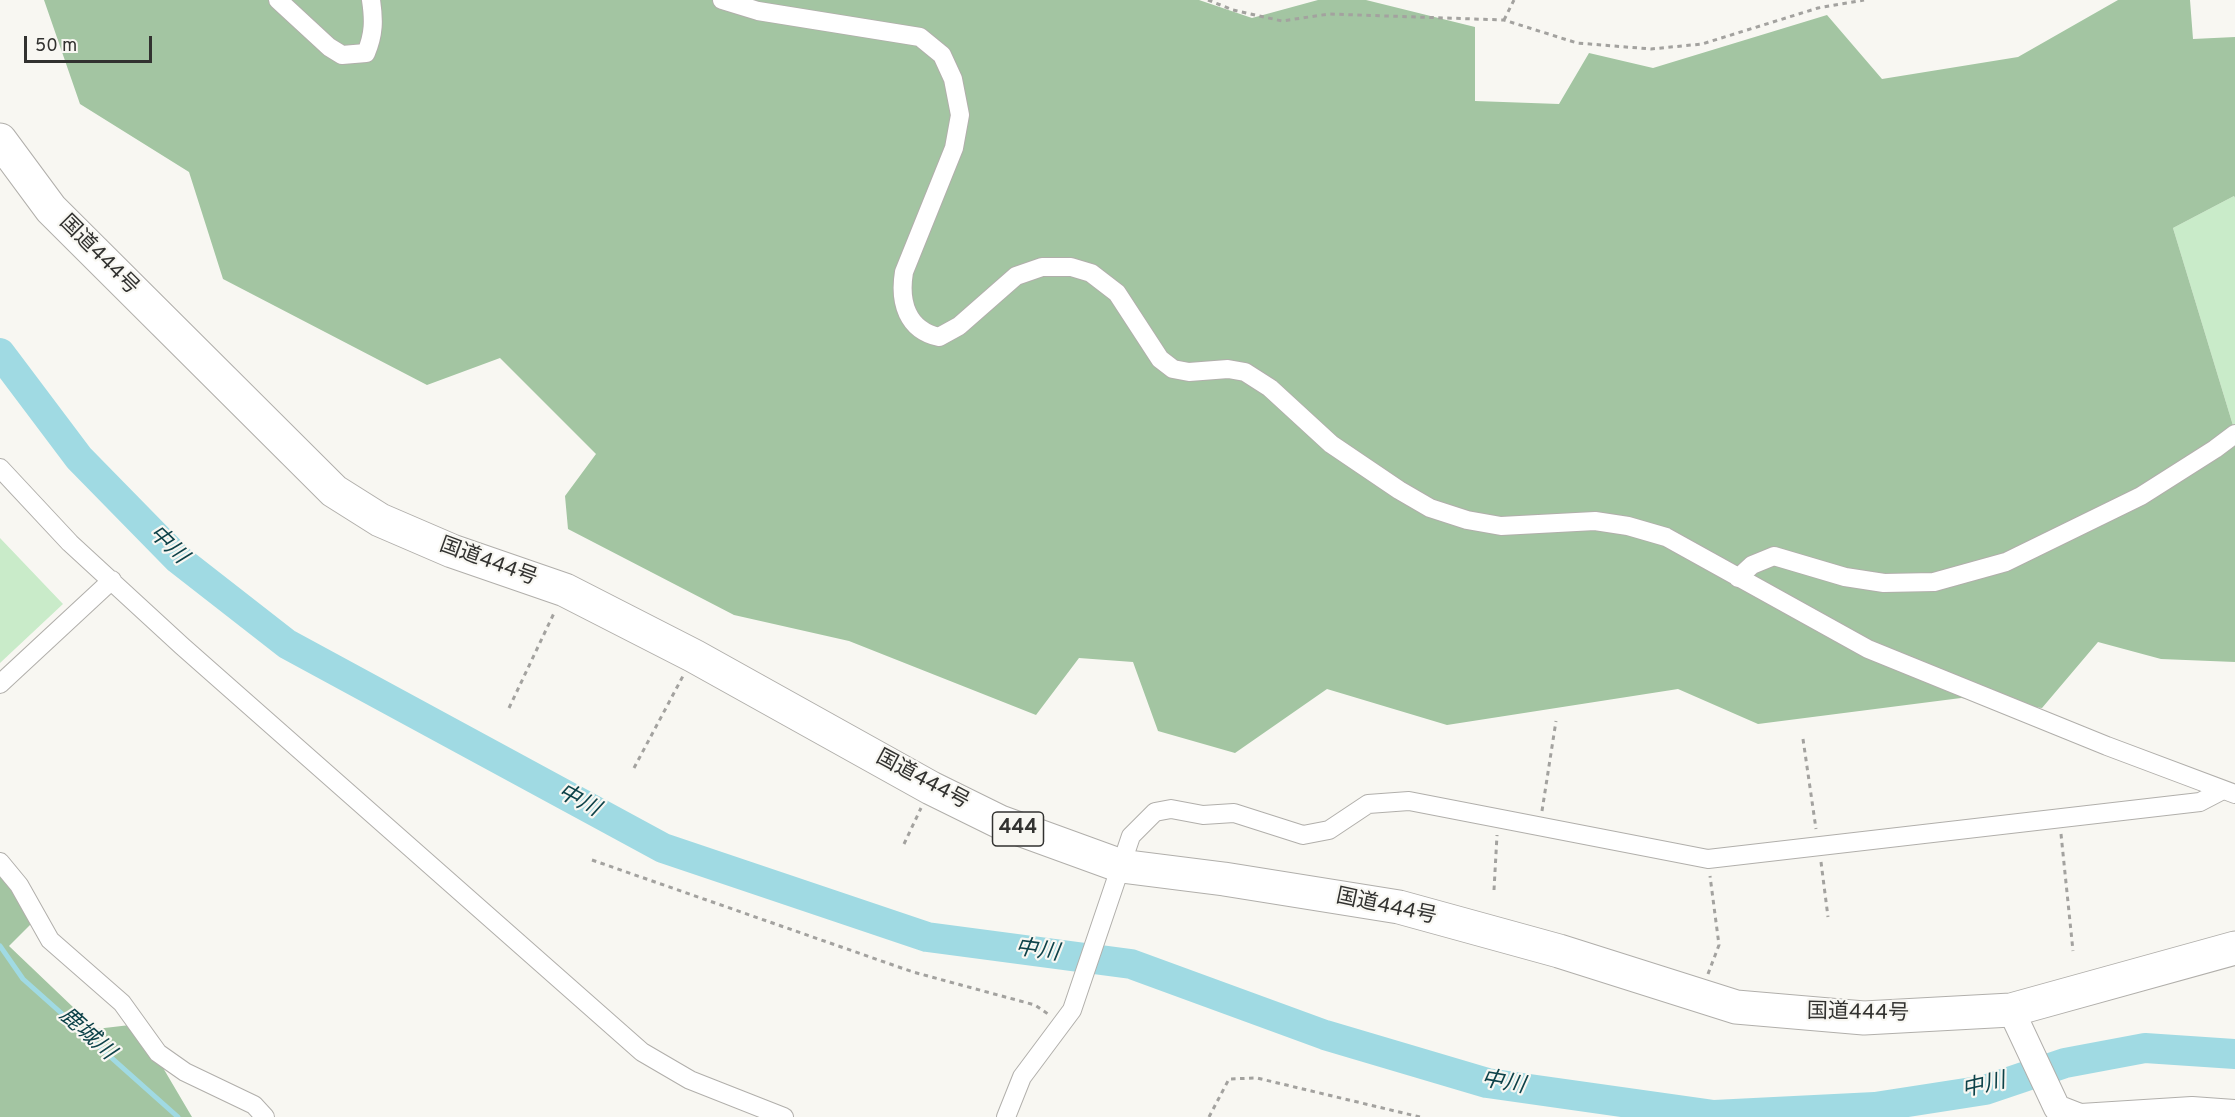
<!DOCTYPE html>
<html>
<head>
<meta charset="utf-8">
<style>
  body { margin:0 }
  #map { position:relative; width:2235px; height:1117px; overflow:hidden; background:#f8f7f2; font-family:Overpass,sans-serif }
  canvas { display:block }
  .scale { position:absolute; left:24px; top:36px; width:128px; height:27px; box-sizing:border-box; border:3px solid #323230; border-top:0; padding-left:8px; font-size:18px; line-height:21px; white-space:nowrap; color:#323230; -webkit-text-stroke:4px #f8f7f2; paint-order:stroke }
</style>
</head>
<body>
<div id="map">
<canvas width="2235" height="1117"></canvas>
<div class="scale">50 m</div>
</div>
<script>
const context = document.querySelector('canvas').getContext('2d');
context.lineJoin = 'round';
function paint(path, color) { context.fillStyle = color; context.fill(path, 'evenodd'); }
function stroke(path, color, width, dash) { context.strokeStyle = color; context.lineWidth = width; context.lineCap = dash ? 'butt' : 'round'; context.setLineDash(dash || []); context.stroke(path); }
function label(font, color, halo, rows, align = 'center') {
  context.font = font + ' Overpass,"Noto Sans JP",sans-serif'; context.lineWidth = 4.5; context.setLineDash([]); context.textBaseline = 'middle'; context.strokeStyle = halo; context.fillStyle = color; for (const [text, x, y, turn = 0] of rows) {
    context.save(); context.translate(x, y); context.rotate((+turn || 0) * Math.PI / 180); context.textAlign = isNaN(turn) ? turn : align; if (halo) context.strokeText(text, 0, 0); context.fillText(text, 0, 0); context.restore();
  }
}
paint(new Path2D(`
  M2234,196l1,2v234l-62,-204z
  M0,538l63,66 -63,59z`), '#c9ebc9');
paint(new Path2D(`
  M44,0h1155l53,18 66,-18h48l109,27v74l84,3 30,-51 64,15 174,-53 55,64 136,-22 100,-57h72l3,39 42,-2v161l-1,-2 -61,32 62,204v230l-74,-3 -63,-17 -56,66 -81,-10 -203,26 -80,-35 -231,36 -120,-36 -92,64 -77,-22 -25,-69 -54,-4 -43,57 -187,-74 -115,-26 -166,-86 -3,-33 31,-42 -96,-96 -73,27 -204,-106 -34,-107 -109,-68z
  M0,873l35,47 -26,26 87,83 34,-4 29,36 33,56h-192z`), '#a3c5a2');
stroke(new Path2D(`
  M0,946l23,33 155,138`), '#a0dae3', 5);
stroke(new Path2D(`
  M0,353l79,105 99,101 109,85 376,204 264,89 204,27 194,71 162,48 227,32 161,-8 110,-17 80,-27 80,-15 90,6`), '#a0dae3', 30);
const street = new Path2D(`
  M278,0l51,47 13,8 24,-2c8,-19 8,-33 5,-53
  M722,0l36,11 162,26 22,18 11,24 7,36 -6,33 -50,124c-5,30 3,58 35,65l20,-11 57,-50 26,-9h29l20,6 26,20 43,66 13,10 16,3 39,-3 17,3 25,16 61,56 68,46 31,18 37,12 34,6 94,-5 33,5 38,11 202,112 239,97 128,48
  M0,468l70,75 112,103 460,406 48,28 94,37
  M1738,578l14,-13 22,-9 71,21 39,6 50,-1 72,-20 135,-66 74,-47 20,-15
  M0,684l112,-104
  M0,862l19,23 31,55 72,63 36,50 27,19 69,33 11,12
  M1006,1117l16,-40 50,-67 59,-174 24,-24 16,-3 32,6 31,-2 69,22 26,-5 39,-26 41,-3 299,58 492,-57 23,-12`);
const secondary = new Path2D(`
  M2011,1010l46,98 23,9
  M2081,1117l111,-7 43,3`);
const highway = new Path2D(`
  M0,140l51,69 283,282 46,29 72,31 113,39 129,66 237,132 69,34 121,44 103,13 175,28 160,44 177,56 128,11 147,-8 224,-62`);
stroke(street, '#b1afab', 20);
stroke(secondary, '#b1afab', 28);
stroke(highway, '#b1afab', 35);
stroke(new Path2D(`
  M1208,0l25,10 49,11 47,-7 175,6 73,23 74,6 51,-5 116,-36 46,-8
  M1504,20l10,-20
  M509,708l46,-97
  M1803,739l13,90
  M634,768l49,-92
  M1542,811l14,-90
  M2061,834l12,117
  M904,844l17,-36
  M592,860l321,112 122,33 13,9
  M1821,862l7,55
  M1494,890l3,-55
  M1708,974l11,-29 -9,-69
  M1209,1117l20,-38 28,-1 163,39`), '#a3a29f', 3, [4.5, 4.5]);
stroke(street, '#fff', 18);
stroke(secondary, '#fff', 26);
stroke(highway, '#fff', 33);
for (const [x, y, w] of [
  [1018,829,51]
]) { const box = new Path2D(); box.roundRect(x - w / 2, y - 17, w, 34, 4.5); context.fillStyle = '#f8f7f2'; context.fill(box); stroke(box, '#323230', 1.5); }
label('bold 20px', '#323230', null, [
  ["444",1018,829]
]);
label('21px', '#323230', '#f8f7f2', [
  ["国道444号",98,256,45],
  ["国道444号",488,563,20],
  ["国道444号",922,781,28],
  ["国道444号",1386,908,12],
  ["国道444号",1858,1014,1]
]);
label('italic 22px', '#0d4249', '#f8f7f2', [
  ["中川",167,546,44],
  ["中川",578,802,28],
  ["中川",1037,952,8],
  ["鹿城川",86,1035,42],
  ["中川",1503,1084,10],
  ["中川",1984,1087,-13]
]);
</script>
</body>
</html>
